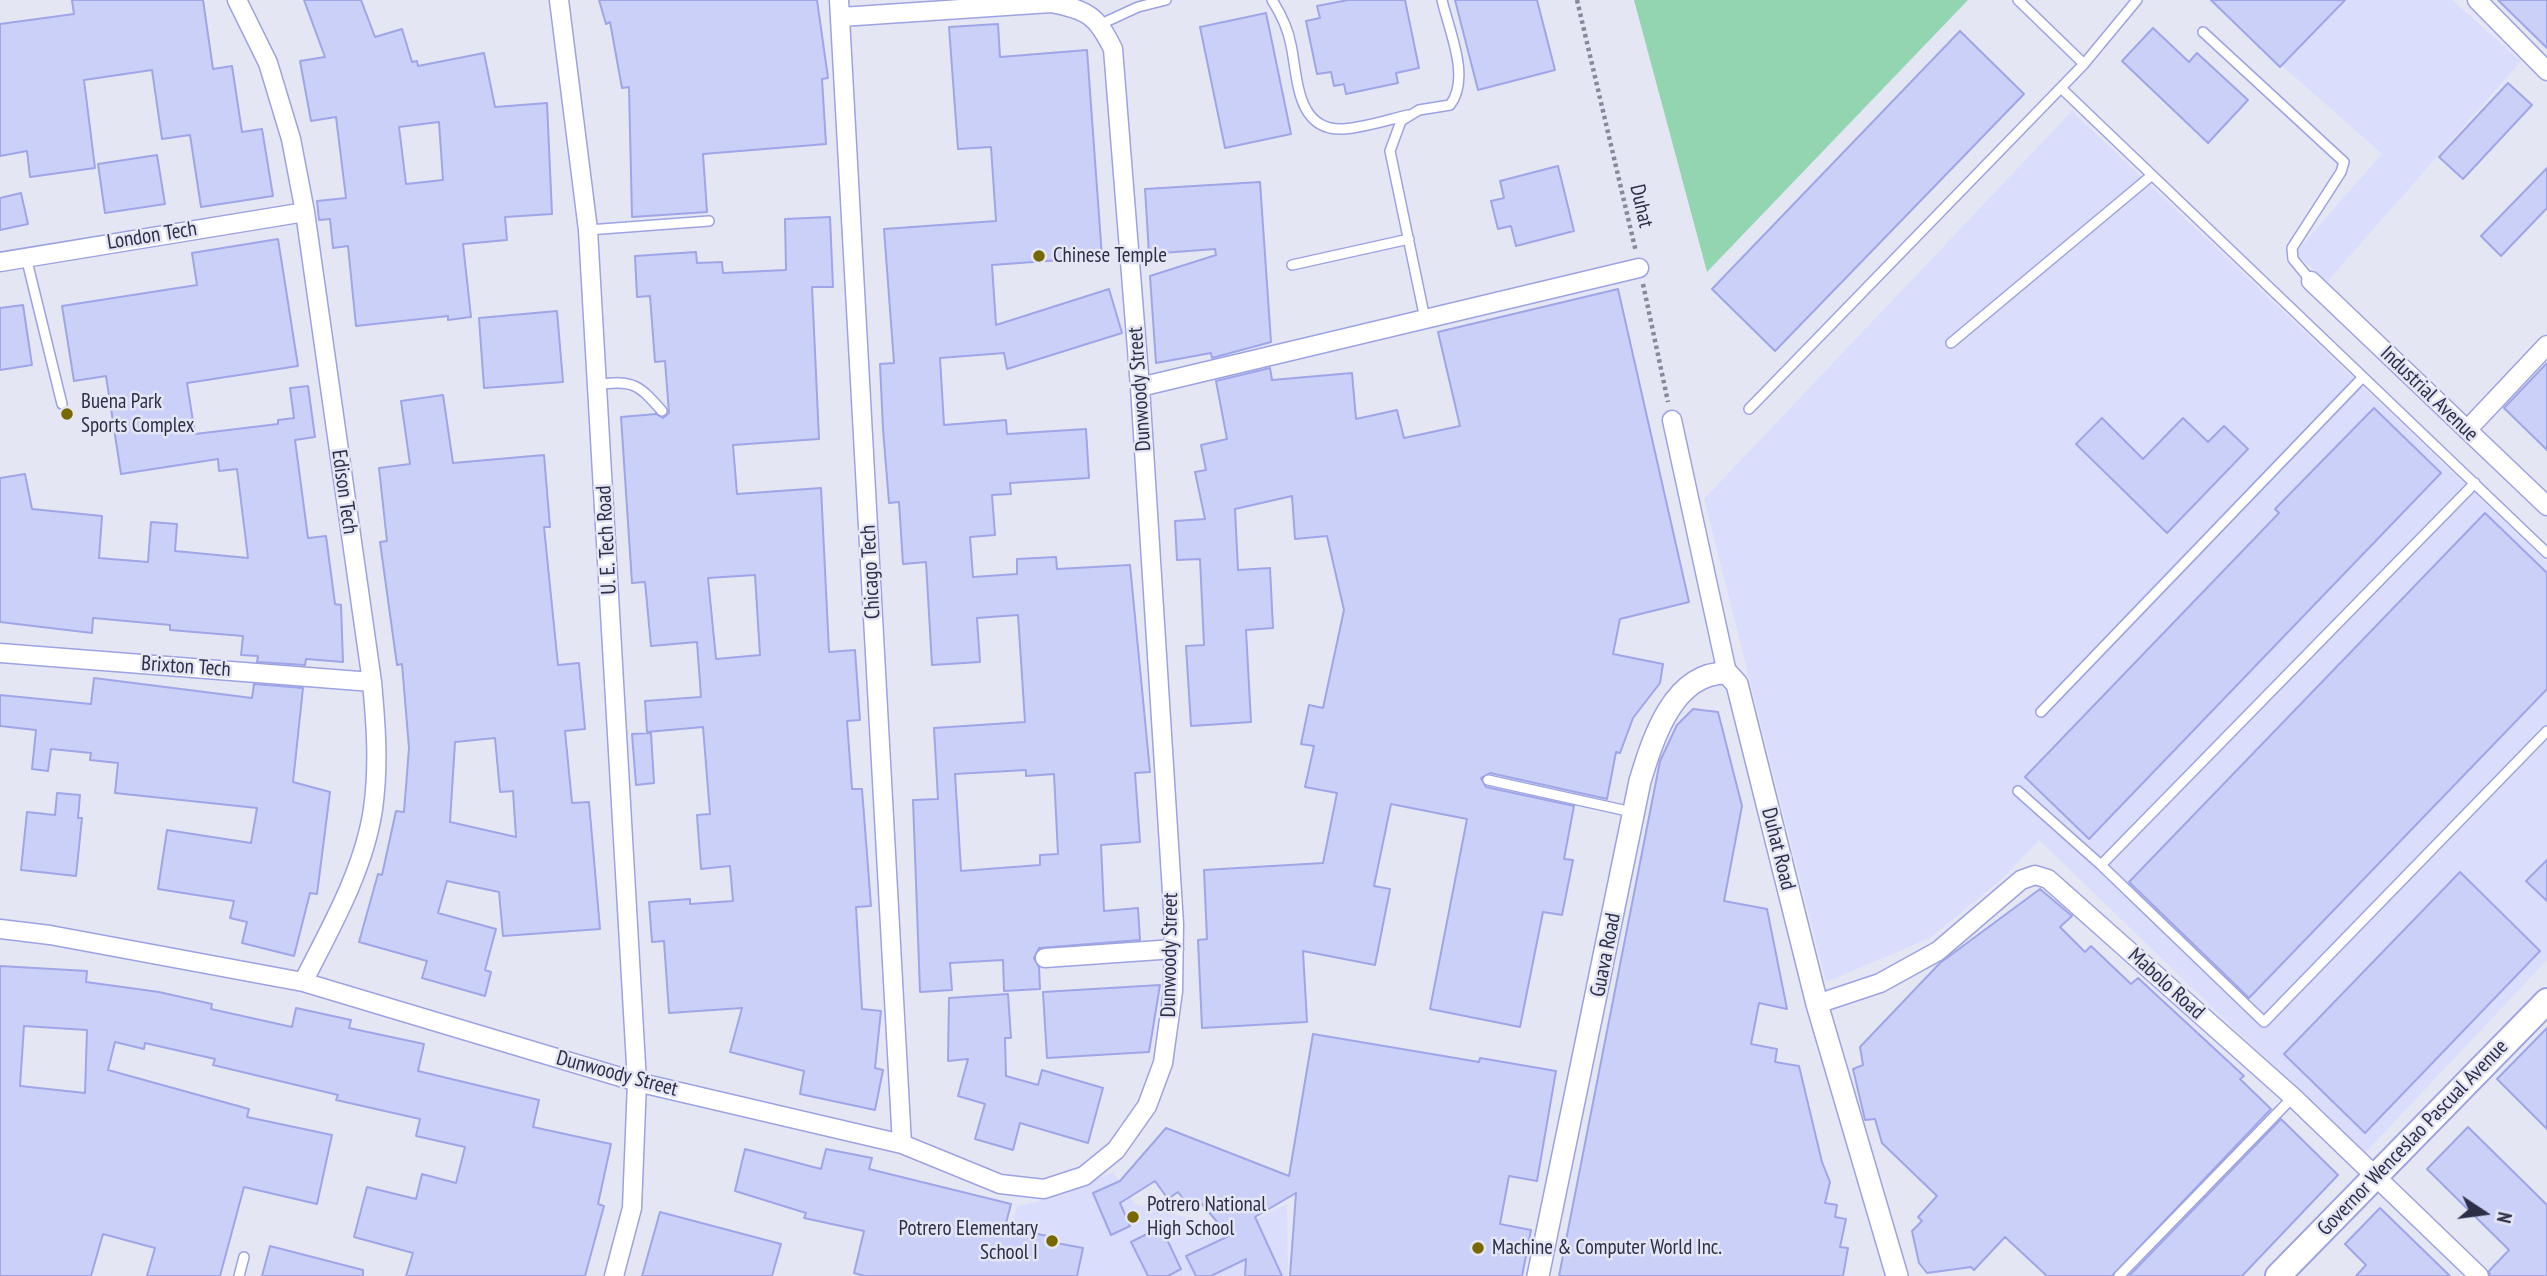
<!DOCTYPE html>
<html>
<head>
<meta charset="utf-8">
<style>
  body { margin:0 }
  #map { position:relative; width:2547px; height:1276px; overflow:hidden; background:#e5e6f4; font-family:"PT Sans Narrow",sans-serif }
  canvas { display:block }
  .north { position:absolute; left:2449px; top:1178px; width:70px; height:70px; -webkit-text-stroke:5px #e5e6f4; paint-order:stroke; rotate:103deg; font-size:19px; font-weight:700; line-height:28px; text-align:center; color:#2d2f49 }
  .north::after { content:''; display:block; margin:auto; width:24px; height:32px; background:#2d2f49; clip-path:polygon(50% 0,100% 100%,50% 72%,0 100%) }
</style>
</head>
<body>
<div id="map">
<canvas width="2547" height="1276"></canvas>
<div class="north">N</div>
</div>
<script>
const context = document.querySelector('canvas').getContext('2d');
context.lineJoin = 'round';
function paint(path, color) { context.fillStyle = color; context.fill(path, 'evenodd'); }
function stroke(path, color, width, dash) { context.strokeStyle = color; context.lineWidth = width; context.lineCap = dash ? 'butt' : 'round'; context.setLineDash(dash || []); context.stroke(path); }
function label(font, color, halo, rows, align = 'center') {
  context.font = font + ' "PT Sans Narrow",sans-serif'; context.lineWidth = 5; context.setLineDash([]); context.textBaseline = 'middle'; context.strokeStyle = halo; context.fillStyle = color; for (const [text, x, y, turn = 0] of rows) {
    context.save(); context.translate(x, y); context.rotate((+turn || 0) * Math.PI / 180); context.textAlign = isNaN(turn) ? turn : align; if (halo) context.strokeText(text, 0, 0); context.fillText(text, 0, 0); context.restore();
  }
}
paint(new Path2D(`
  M2208,0h244l69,61 -194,221 -32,-29 87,-99z
  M2072,111l475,451v398l-183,194 -325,-314 -38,40 -71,58 -104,44 -122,-483z
  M1113,1172l22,32 99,26 53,-26 1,72h-289l18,-70 32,-7z`), '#dadefc');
paint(new Path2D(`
  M1634,0h334l-261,272z`), '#94d5b1');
const building = new Path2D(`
  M72,0h131l10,69 19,-3 10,66 20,-3 11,67 -72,11 -11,-72 -28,4 -10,-69 -68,10 11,88 -65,9 -3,-26 -27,5v-132l74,-10z
  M304,0h57l14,37 27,-8 10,33 5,-1 1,5 66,-13 11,54 52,-4 5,111 -47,3 2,23 -44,4 8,73 -23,3v-4l-92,10 -8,-80 -15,2 -3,-29 -11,1 -2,-19 29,-3 -10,-81 -25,4 -11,-60 25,-4zM439,122l4,58 -37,4 -7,-57z
  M599,0h218l11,78 -6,1 4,65 -123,10 4,58 -75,5 -3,-130 -7,1 -12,-66 -4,2z
  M1348,0h57l14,68 -23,5 2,10 -52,11 -2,-10 -10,2 -3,-14 -14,2 -11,-53 14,-3 -3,-12z
  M1455,0h82l18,70 -77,20z
  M2211,0h134l-65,67z
  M2498,0h49v48z
  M1266,13l25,121 -66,14 -25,-121z
  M998,24l2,33 87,-7 15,207 -110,8 4,60 113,-36 13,44 -115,36 -3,-16 -64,5 4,67 62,-5 1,14 79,-5 3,49 -79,5 1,11 -19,1 3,40 -25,2 3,40 44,-3v-15l39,-2 1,12 73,-4 20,207 -15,1 5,69 -39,3 3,66 34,-3 2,32 -101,8 -5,10 5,9 1,22 -36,2 -1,-31 -53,3 2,27 -32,2 -7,-192 25,-1 -4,-71 91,-6 -7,-107 -41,3 3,44 -48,3 -6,-103 -23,2 -4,-62 -10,1 -6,-74 -3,-65 14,-1 -10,-134 112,-8 -5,-74 -33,2 -9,-122zM1026,770v6l28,-2 4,80 -18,1v10l-79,6 -6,-97z
  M2153,28l36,34 8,-9 51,47 -40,43 -86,-82z
  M1960,31l64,63 -249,257 -63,-62z
  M2508,83l24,22 -69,74 -24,-22z
  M157,155l8,49 -60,9 -7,-49z
  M1558,166l16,65 -58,15 -5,-20 -13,3 -7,-28 13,-3 -4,-17z
  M2547,168v40l-46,48 -20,-20z
  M1260,182l11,160 -59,16 -1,-5 -55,10 -6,-87 66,-21 -1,-6 -66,5 -4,-65z
  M21,193l7,31 -28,6v-32z
  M830,217l3,70h-21l7,152 -86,6 4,49 84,-6 8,164 26,-2 5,70 -13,1 5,68h10l9,117 -15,1 6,102 19,2 -6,57 8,2 -8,40 -75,-16 4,-23 -74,-19 12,-44 -73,5 -5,-72 -12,1 -3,-40 41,-3v5l43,-3 -3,-35 -29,3 -4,-54 13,-1 -7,-87 -56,5 -2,-31 56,-4 -4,-55 -46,4 -6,-64 -13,1 -11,-166 35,-3 7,4 6,-5 -4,-52 -10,1 -5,-66 -13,1 -2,-41 61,-4 1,11 25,-1 1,11 63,-3 -1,-51zM755,575l5,80 -44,4 -8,-81z
  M278,239l20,127 -111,17 8,51 83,-10v-4l16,-2 -4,-30 18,-2 7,51 -20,3 13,98 18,-2 9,68 6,1 2,57 -37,-3 -1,6 -48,-3 1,-6 -17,-1 2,-19 -73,-6v-5l-77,-7 -1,15 -92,-11v-144l25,-4 7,35 70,7 -3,42 49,4 3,-40 26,2 -2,27 73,7 -11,-89 -18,2 -1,-12 -97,15 -15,-98 -32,5 -12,-75 135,-21 -5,-32z
  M1618,289l71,313 -69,17 -7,35 50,10 -3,19 -27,35 -13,35 -4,-1 -9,47 -117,-26 -9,5 5,9 88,19 -10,53 9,1 -11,55 -19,-3 -23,115 -90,-18 37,-190 -76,-15 -17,82 16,3 -15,76 -72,-14 4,71 -105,6 -4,-88 9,-1 -3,-69 119,-7 14,-70 -32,-6 9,-41 -13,-2 8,-39 14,3 21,-98 -17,-74 -32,3 -3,-43 -57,13 3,61 32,-2 3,60 -27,2 5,92 -60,4 -5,-80 18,-1 -4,-86 -23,1 -2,-39 30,-2 -10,-47 11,-2 -5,-25 26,-6 -11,-58 54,-13 2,12 80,-7 4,46 41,-9 7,28 56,-12 -22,-94z
  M23,305l9,60 -32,5v-62z
  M557,311l6,71 -79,6 -5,-70z
  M2547,363v87l-43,-42z
  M443,395l10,68 91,-8 6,72h-6l14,138 21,-2 6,66 -20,2 7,72 17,-1 11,127 -97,7 -4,-44 -52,-11 -9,32 58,16 -11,41 6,2 -6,24 -63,-18 5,-17 -68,-19 19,-68 4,1 14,-64 8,1 5,-64 -7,-84 -5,1 -17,-123 7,-1 -8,-73 31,-4 -9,-63zM495,738l5,54 13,-1 3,46 -66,-15 5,-80z
  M2374,408l67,65 -352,366 -64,-62 254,-264 -4,-4z
  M2102,418l41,41 40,-41 25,24 16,-16 24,23 -81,84 -91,-89z
  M2485,513l62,60v116l-298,309 -120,-116z
  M94,678l158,20 2,-14 49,4 -10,94 37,10 -13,102 -7,-1 -16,63 -52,-13 5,-21 -17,-4 4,-17 -76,-12 9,-59 84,13 6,-35 -142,-15 3,-30 -28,-3 1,-7 -40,-4 -3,22 -16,-2 4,-39 -36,-4v-31l91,9z
  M1693,709l25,3 24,94 -18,95 43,8 20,100 -28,-6 -8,41 26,5 -2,13 24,4 23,96 8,20 -5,21 12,2 -2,12 11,2 -6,28 8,1 -5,28h-284l101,-515 17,-36z
  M651,733l3,50 -18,2 -4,-51z
  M57,793l23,2 -2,23h4l-6,58 -55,-6 6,-58 28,3z
  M2547,860v41l-21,-20z
  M2460,872l80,79 -175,182 -81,-79z
  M2040,889l32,27 -12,11 25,25 6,-6 40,38 7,-6 106,98 -4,3 31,30 -159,167h-65l-42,-39 -31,33 -3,-3 -44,6 -8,-10 -7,-32 10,-10 -4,-4 19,-21 -55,-53 -7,-24 -10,1 -12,-51 10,-4 -3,-18 80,-84z
  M0,966l87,5 -1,11 73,10 53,12 -1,5 81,18 4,-19 55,12 -2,8 75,16 -6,27 121,29 -6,27 78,17 -13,60 6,2 -19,70h-179l7,-23 -59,-16 13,-50 49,12 6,-25 34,9 9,-36 -49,-11 4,-17 -84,-19 2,-5 -125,-30 2,-6 -70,-16 -1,6 -29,-7 -7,28 141,39 -2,8 85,18 -15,69 -73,-17 -24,89h-73l8,-28 -52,-14 -12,42h-91zM24,1026l63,4 -2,63 -65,-7z
  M1160,985l-11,67 -102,6 -4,-66z
  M1008,994l3,44h-6l1,38 32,9 4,-15 61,18 -15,55 -68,-20 -7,27 -38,-11 10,-35 -27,-8 10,-37 -20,2 1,-63z
  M2547,1028v101l-50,-50z
  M1313,1034l166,28 1,-4 76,13 -19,110 -28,-5 -9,48 31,6 -9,46h-232l6,-83 -41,24 27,59h-37l1,-17 -35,17h-15l-10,-20 43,-20 -27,-32 -11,5 -13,-17 -10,7 -13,-18 -35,22 10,23 -19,9 -18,-42 27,-12 46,-53 123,48z
  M2281,1119l57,56 -96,101h-113z
  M2468,1127l79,78v71h-57l-1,-5 20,-21 -82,-81z
  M745,1149l76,20 5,-20 46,9 -3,11 142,35 -6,23 47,10 -1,5 32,6 -6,28h-212l-11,-3 10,-42 -60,-13 2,-5 -71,-22z
  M2380,1208l70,68h-94l10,-11 -21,-21z
  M660,1212l121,32 -9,32h-130z
  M1161,1227l20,42 -13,7h-20l-17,-34z
  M270,1246l93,24v6h-101z`);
paint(building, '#cbd0f8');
stroke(building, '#9fa5e6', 2);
const service = new Path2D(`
  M1272,0c9,14 16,28 19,45 7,33 5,87 53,84 21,-2 43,-9 64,-14
  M2018,0l66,64
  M1101,24l37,-17 28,-7
  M2203,32l141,130 -3,10 -49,76 1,11 18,22
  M2061,88l486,465
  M588,230l121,-9
  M26,257l36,147
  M1292,265l117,-26
  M1425,319l-35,-168 11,-30 18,-11 31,-5c21,-27 -1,-74 -8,-105
  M1951,343l200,-167
  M597,385c36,-6 42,0 65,26
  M1749,409l335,-345 53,-64
  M2041,712l322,-335
  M1488,780l144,32
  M2018,791l83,74 163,157 283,-291
  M2101,865l374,-382
  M239,1276l5,-19
  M2119,1276l174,-179`);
const minor = new Path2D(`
  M237,0l31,63 23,76 14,73 67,470c4,43 7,84 1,127 -9,61 -43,120 -70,173
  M559,0l29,230 49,852 -5,126 -18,68
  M839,0l63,1144
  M2477,0l70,71
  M0,262l305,-50
  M2311,281l236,225
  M1140,387l499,-119
  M1672,420l55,253
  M2467,430l80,-85
  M0,653l372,29
  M0,929l50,6 253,47 334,100 265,62 98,40 44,5 40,-13 32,-26 31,-44 16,-43 10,-72 1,-67 -34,-537 -27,-338c-16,-33 -25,-39 -62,-46l-210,14
  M1045,958l129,-9
  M1817,1004l63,-21 58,-32 83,-71 14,-5 13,4 245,218 186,179`);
const tertiary = new Path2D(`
  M1538,1276l102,-495c13,-42 33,-109 87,-108l10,11 80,320 80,272`);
const secondary = new Path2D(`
  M2278,1276l269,-275`);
stroke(service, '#9ca2e2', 12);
stroke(minor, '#9ca2e2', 21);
stroke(tertiary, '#9ca2e2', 24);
stroke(secondary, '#9ca2e2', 28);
stroke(new Path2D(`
  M1577,0l59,252
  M1643,284l25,118`), '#87889c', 4.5, [3.5, 3.5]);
stroke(service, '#fff', 9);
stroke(minor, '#fff', 18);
stroke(tertiary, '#fff', 21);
stroke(secondary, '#fff', 24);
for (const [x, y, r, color] of [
  [1039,256,7,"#776800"],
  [67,414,7,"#776800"],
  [1133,1217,7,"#776800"],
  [1052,1241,7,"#776800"],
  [1478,1248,7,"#776800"]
]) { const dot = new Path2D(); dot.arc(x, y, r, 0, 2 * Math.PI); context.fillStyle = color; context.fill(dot); stroke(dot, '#e5e6f4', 2.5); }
label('21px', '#2d2f49', '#e5e6f4', [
  ["Duhat",1641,206,77],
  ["London Tech",152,236,-9],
  ["Dunwoody Street",1140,389,-94],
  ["Industrial Avenue",2429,394,44],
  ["Edison Tech",344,492,82],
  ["U. E. Tech Road",607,540,-93],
  ["Chicago Tech",871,572,-93],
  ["Brixton Tech",186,667,4],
  ["Duhat Road",1778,849,76],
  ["Dunwoody Street",1170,955,-89],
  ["Guava Road",1606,955,-79],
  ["Mabolo Road",2166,984,42],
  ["Dunwoody Street",617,1074,15],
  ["Governor Wenceslao Pascual Avenue",2413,1138,-46]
]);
label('21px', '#2d2f49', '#e5e6f4', [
  ["Chinese Temple",1053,256],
  ["Buena Park",81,402],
  ["Sports Complex",81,426],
  ["Potrero National",1147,1205],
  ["High School",1147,1229],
  ["Potrero Elementary",1038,1229,"right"],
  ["School I",1038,1253,"right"],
  ["Machine & Computer World Inc.",1492,1248]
], 'left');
</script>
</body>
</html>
